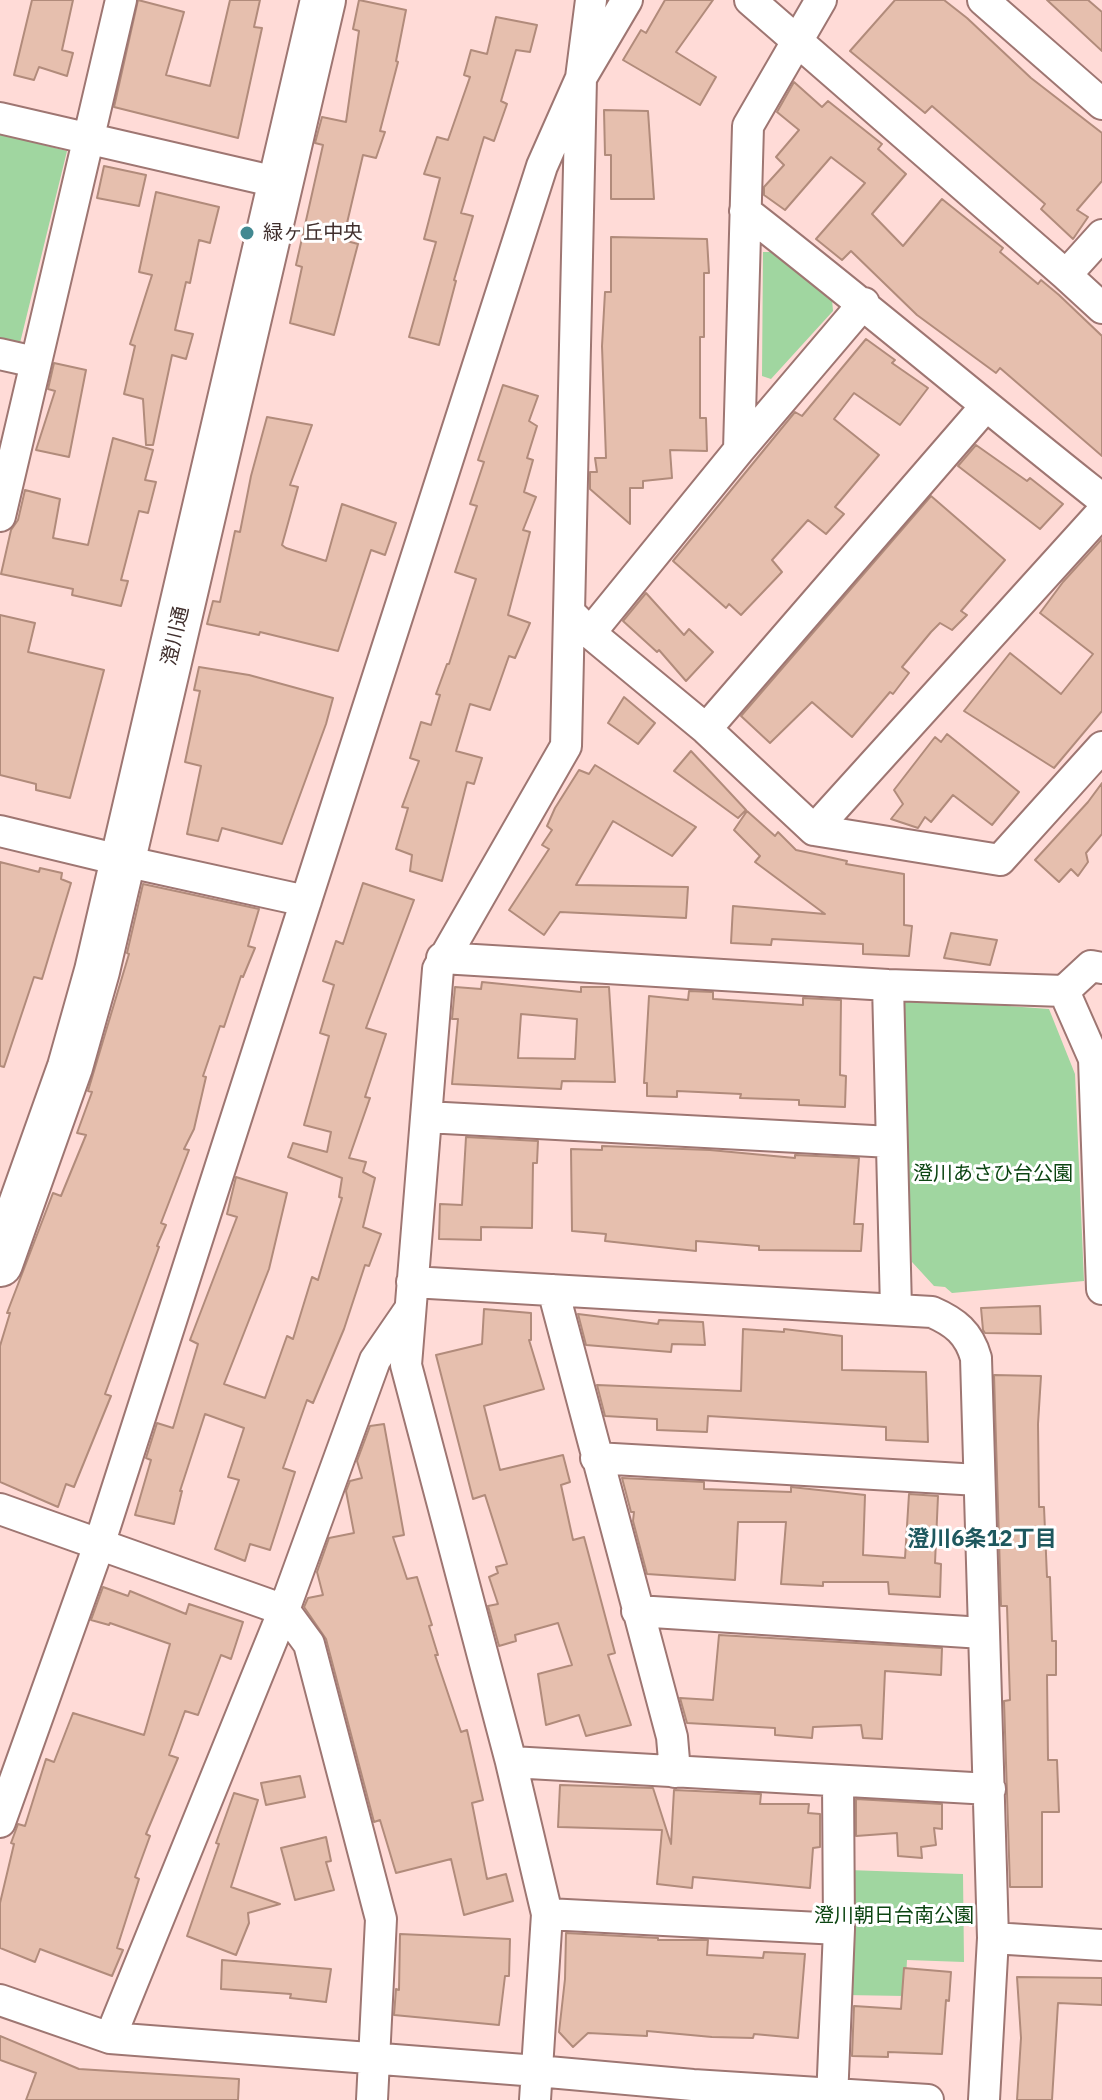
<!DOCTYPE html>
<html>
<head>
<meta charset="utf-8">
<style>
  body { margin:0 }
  canvas { display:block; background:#ffdbd7 }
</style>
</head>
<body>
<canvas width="1102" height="2100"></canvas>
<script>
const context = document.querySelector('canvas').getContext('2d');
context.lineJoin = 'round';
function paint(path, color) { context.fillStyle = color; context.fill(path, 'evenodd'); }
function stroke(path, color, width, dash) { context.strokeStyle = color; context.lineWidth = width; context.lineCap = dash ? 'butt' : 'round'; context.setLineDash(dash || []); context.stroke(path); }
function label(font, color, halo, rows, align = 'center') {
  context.font = font + ' "IBM Plex Sans","Noto Sans JP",sans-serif'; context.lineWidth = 6; context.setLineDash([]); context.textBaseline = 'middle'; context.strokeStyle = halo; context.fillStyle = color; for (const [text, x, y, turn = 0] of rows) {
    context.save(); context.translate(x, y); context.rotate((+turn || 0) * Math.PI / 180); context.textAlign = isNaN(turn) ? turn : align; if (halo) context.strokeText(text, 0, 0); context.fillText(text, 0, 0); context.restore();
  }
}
paint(new Path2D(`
  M0,134l67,17 -47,192 -20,-5z
  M763,252h10l59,47 1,12 -62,68 -9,-3z
  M900,998l149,11 26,65 9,207 -132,12 -7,-6 -11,-1 -22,-24z
  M848,1870l115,4 1,88 -57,-2 -2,36 -60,-1z`), '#a0d6a0');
const building = new Path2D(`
  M32,0h41l-11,50 11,3 -6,23 -28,-9 -5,13 -20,-5z
  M138,0l46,12 -18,63 44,11 20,-86h30l-6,27 8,1 -24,110 -124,-31z
  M359,0l47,10 -10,51 2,1 -18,69 5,1 -9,26 -13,-3 -20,85 15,4 -24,91 -44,-12 12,-56 -6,-2 27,-120 -8,-2 7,-26 24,5 13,-91 -6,-2z
  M665,0h48l-37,52 40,25 -16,28 -77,-45 18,-30 5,3z
  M895,0h49l23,18 64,60 71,55v48l-25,29 11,7 -15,22 -32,-30 4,-5 -113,-98 -7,7 -75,-62z
  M1047,0h41l14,12v39z
  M496,17l41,8 -7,27 -14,-2 -15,51 6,3 -13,37 -10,-4 -23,76 12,3 -19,64 2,1 -17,64 -30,-8 27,-95 -12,-3 16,-61 -16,-4 13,-37 11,3 22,-63 -6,-2 7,-25 16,4z
  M794,82l28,25 6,-6 54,43 -4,5 28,25 -34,40 31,32 39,-47 61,49 -3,4 38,32 3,-4 18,15 43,41v120l-102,-88 -4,5 -79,-58 -66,-64 -9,9 -26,-21 49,-56 -34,-26 -46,53 -21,-15v-8l20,-22 -8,-8 23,-27 -22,-18z
  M604,110l44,1 6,88h-43v-44h-6z
  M104,166l42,9 -7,31 -42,-8z
  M156,192l63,15 -9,36 -11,-3 -9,43 -4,-1 -11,48 18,4 -7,25 -14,-4 -19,90h-7l-3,-46 -19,-5 11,-48 -5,-2 22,-69 -13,-3z
  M611,237l96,2 2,34h-5v64h-4v81h6l1,33 -37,-1 2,28 -29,3v7h-13v36l-40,-35v-17h7l-2,-14h11l-4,-112 3,-54h6z
  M866,339l29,21 -3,3 36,25 -28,37 -46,-32 -20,26 45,36 -44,52 9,7 -18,20 -18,-14 -36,40 10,12 -41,43 -12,-11 -3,4 -53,-47 122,-149 7,4z
  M54,363l32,7 -17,87 -33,-7 19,-59 -7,-2z
  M503,385l35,11 -9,25 8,5 -10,32 6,2 -9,32 12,5 -13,33 7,2 -22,83 22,8 -15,35 -6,-2 -19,54 -20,-6 -14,47 26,7 -8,26 -7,-2 -25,99 -32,-10 2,-16 -16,-6 12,-41 -6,-1 17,-46 -9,-3 11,-36 10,3 9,-30 -4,-1 11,-30h2l27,-85 -21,-7 22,-66 -7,-2 14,-42 -6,-2z
  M267,417l45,8 -22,60 8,2 -16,58 4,3 40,13 16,-57 54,19 -11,32 -14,-5 -33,101 -78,-19 -1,3 -52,-11 6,-23 7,1 15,-71 5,1 11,-56z
  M113,438l40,12 -8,30 11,2 -8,31 -9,-2 -18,69 7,1 -7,25 -49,-11 1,-6 -72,-15 10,-44 7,-10 7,-30 35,9 -7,39 35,7z
  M976,445l51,36 3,-3 33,26 -23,25 -82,-63z
  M931,496l74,64 -44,51 6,4 -15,15 -12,-7 -9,9 -29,35 7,6 -16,21 -3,-2 -38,45 -40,-35 -42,41 -29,-27z
  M1102,539v172l-48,57 -90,-57 46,-58 51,41 32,-40 -53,-41 23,-31z
  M646,593l38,42 5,-6 24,23 -27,29 -27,-31 -2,2 -34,-31z
  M0,615l35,8 -7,29 76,18 -34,128 -34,-8v-6l-36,-9z
  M199,667l50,8 84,23 -7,26 -44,120 -60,-16 -4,13 -31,-7 14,-68 -16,-4 15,-71 -6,-1z
  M624,697l31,26 -17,21 -30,-21z
  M947,734l72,58 -27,33 -39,-30 -22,27 -6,-5 -7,11 -27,-9 12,-15 -9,-14 41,-53 6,5z
  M691,751l55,59 -8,8 -64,-47z
  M595,765l101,62 -24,29 -59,-35 -37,64 112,2 -2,31 -126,-6 -16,23 -35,-25 40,-61 -7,-4 10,-15 -5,-4 8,-18 24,-38 10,4z
  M1102,783v51l-16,19 2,9 -10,14 -7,-7 -12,13 -24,-22 53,-58z
  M747,811l28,25 3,-4 18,18 51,11 -1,3 58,10v51l8,1 -3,30 -46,-2v-10l-91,-5 -1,6 -40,-2 2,-37 92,8 -70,-52 5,-6 -26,-26z
  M0,862l39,10 1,-4 22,5 -1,6 10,4 -29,96 -8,-2 -30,90 -4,-1z
  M363,883l51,17 -48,128 20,6 -21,63 5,1 -21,60 17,4 -3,10 12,6 -12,49 18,7 -12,32 -4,-1 -21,64 -31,74 -6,-3 -24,68 12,4 -25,78 -20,-6 -5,17 -30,-12 24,-69 -11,-3 16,-49 -39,-14 -25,77h2l-8,33 -39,-9 16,-55 -5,-2 11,-35 16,5 25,-84 -8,-4 47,-123 -10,-3 9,-37 51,16 -18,76 -45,115 41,14 22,-62 6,3 19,-62 6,3 24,-82 -3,-1 3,-19 -54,-21 5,-14 34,9 4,-20 -27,-7 25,-89 -9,-3 14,-48 -11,-4 13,-40 7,3z
  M143,884l116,25 -11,37 7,2 -12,29 -2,-1 -17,51 -4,-1 -17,50 3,1 -12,52 -10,20 5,1 -28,73 5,2 -9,21 2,1 -54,147 6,2 -37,91 -8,-3 -8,23 -58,-25v-136l10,-33h-3l46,-120 8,3 25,-61 -9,-2 15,-41 -4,-1 41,-137 -2,-1z
  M951,933l46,7 -7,25 -46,-7z
  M482,982l99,10v-5h28l6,95 -53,-1 -1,8 -109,-5 6,-65h-6l3,-32 26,2zM521,1014l56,5 -2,40 -57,-1z
  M689,991l24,1v7l90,6v-7l38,2 -1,75 6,1 -1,31 -46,-2v-5l-59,-2 1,-4 -64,-3v6l-30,-1v-13h-3l5,-87 39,4z
  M466,1137l72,4 -1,22h-4l-1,65 -51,-1v13l-42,-1 1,-35 22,1z
  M602,1146l108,4 85,8v-3l64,3 -5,66h9l-2,27 -102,-1v-4l-63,-5v10l-91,-10 1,-7 -34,-3 -1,-82 31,1z
  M1040,1306l1,28 -56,-1 -2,-3 -2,-22z
  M484,1309l47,4v27h-2l15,49 -60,17 16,64 63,-15 7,27 -9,3 12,55 11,-3 31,116 -7,2 23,70 -45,11 -7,-21 -33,10 -8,-51 34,-9 -14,-42 -43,12 1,6 -17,5 -11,-40 10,-2 -9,-27 9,-4 -2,-6 11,-3 -22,-69 -12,4 -37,-144 46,-11z
  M578,1314l80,10 1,-4 44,2 2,23 -33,-1 -1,8 -85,-7z
  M743,1329l41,3v-3l58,7v34l84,2 2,70 -42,-2v-13l-178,-11 -1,16 -50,-2v-11l-52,-3 -8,-31 144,6z
  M994,1375l47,1 -3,48 1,83h5l3,70h3l2,64h4v34h-9l1,85h9l2,52h-17v75h-32l-6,-186 6,-1 -3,-94h-6z
  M384,1424l20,111 -11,2 14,42 10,-2 15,48 -3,1 9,29h-3l26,77 6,-2 16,70 -11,3 15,76 19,-5 7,27 -49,14 -13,-56 -55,14 -16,-53 -6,2 -48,-183 -22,-32 4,-9 15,-3 -6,-23 12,-34 25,-5 -8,-42 4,-10 12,-3 -5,-17 13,-35z
  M622,1478l82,4v7l87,3v-5l74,8 -2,60 42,3 4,-64 29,2 -3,67 6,1 -1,33 -51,-3 -1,-12h-65v4l-42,-2 5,-62h-48l-3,58 -88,-6 -14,-53 1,-9h-3z
  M103,1587l25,9 2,-5 56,23 3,-10 54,18 -12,37 -10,-4 -23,60 -13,-4 -16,44 9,3 -32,76 4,2 -15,41 4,2 -22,69 6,2 -11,26 -72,-27 -5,13 -35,-14v-45l14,-59 -3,-1 7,-19 7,2 21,-67 8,3 19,-49 71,22 26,-91 -60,-21 -1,2 -18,-5z
  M719,1635l223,13 -1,27 -56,-4 -3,68 -19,-1 -2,-13 -48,2 -1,11 -37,-3v-7l-88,-5 -7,-25 33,2z
  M300,1776l5,21 -39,8 -5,-22z
  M560,1785l93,3 18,56 3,-54 87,4 -1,10h49l-1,9 12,1v33l-7,1 -3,40 -117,-11 -1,11 -35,-4 5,-54 -104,-3z
  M234,1793l24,7 -27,87 49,17 -32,9 1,10 -13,32 -49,-19 32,-92 -3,-1z
  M856,1799l86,5v25l-8,-1 2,17 -15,2 1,11 -24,-2 -1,-23 -41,3z
  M326,1837l5,24 -5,1 8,28 -39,10 -14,-52z
  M566,1933l92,5v2h50l-1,15 56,3 1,-6 41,2 -7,84 -44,-4 -1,4 -41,-1 -65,-6v5l-59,-3 -15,14 -14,-15 6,-53z
  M400,1934l110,5 -1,37h-4l-6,49 -105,-10 2,-26 3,1z
  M222,1960l109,9 -5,33 -36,-4 1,-4 -70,-5z
  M904,1968l47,4 -2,29 -3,-1 -4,54 -54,-2v5l-36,-1 2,-50 47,3z
  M1017,1977l85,1v27l-44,-2 -6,97h-35l4,-62z
  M0,2036l79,33 160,10 -1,21h-212l10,-27 -36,-13z`);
paint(building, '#e6bfae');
stroke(building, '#b18b7b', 2);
const street = new Path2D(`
  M750,0l316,275
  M983,0l119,104
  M0,118l281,65
  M745,211c121,94 237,193 357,288
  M1102,235l-36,40 36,33
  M0,354l35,8
  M739,450l125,-147
  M0,516l121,-516
  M570,613l20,20 116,96 108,101 288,-318
  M590,633l149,-183 9,-324 73,-126
  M706,729l279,-322
  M814,830l186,30 102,-113
  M0,831l124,30 182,40
  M442,958l446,27 176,6 27,-25 11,2
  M888,985l8,324
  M1064,991l30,68 8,230
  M426,1117l465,25
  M412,1282l520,30c23,10 37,21 44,46l17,580 -9,162
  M553,1290l119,447 3,35
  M596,1458l383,22
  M0,1509l284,101 25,34 72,275 -9,181
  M637,1611l346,22
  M511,1762l479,27
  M0,1822l99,-277 443,-1379 39,-88 10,-78
  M547,1914l292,15 -1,-148
  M993,1938l109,7
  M0,2000l110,38 427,33 156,14 235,15
  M110,2038l174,-428 91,-250 35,-51
  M535,2100l12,-186 -36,-152 -105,-397 32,-396 128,-223 15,-668 46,-78
  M832,2100l7,-171`);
const secondary = new Path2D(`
  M0,1264l70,-197 27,-96 226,-971`);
stroke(street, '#9e7672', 34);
stroke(secondary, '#9e7672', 48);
stroke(street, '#fff', 30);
stroke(secondary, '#fff', 44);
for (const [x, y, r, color] of [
  [247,233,8,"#428991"]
]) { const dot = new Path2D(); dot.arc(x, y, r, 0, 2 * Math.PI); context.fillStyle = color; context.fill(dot); stroke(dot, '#fff', 3); }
label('20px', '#402f2d', '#fff', [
  ["緑ヶ丘中央",263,233]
], 'left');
label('20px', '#402f2d', '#fff', [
  ["澄川通",176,636,-77]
]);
label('20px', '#0c4512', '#fff', [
  ["澄川あさひ台公園",993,1174],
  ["澄川朝日台南公園",894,1916]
]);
label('bold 22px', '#1e585e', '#fff', [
  ["澄川6条12丁目",982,1540]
]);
</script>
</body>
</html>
